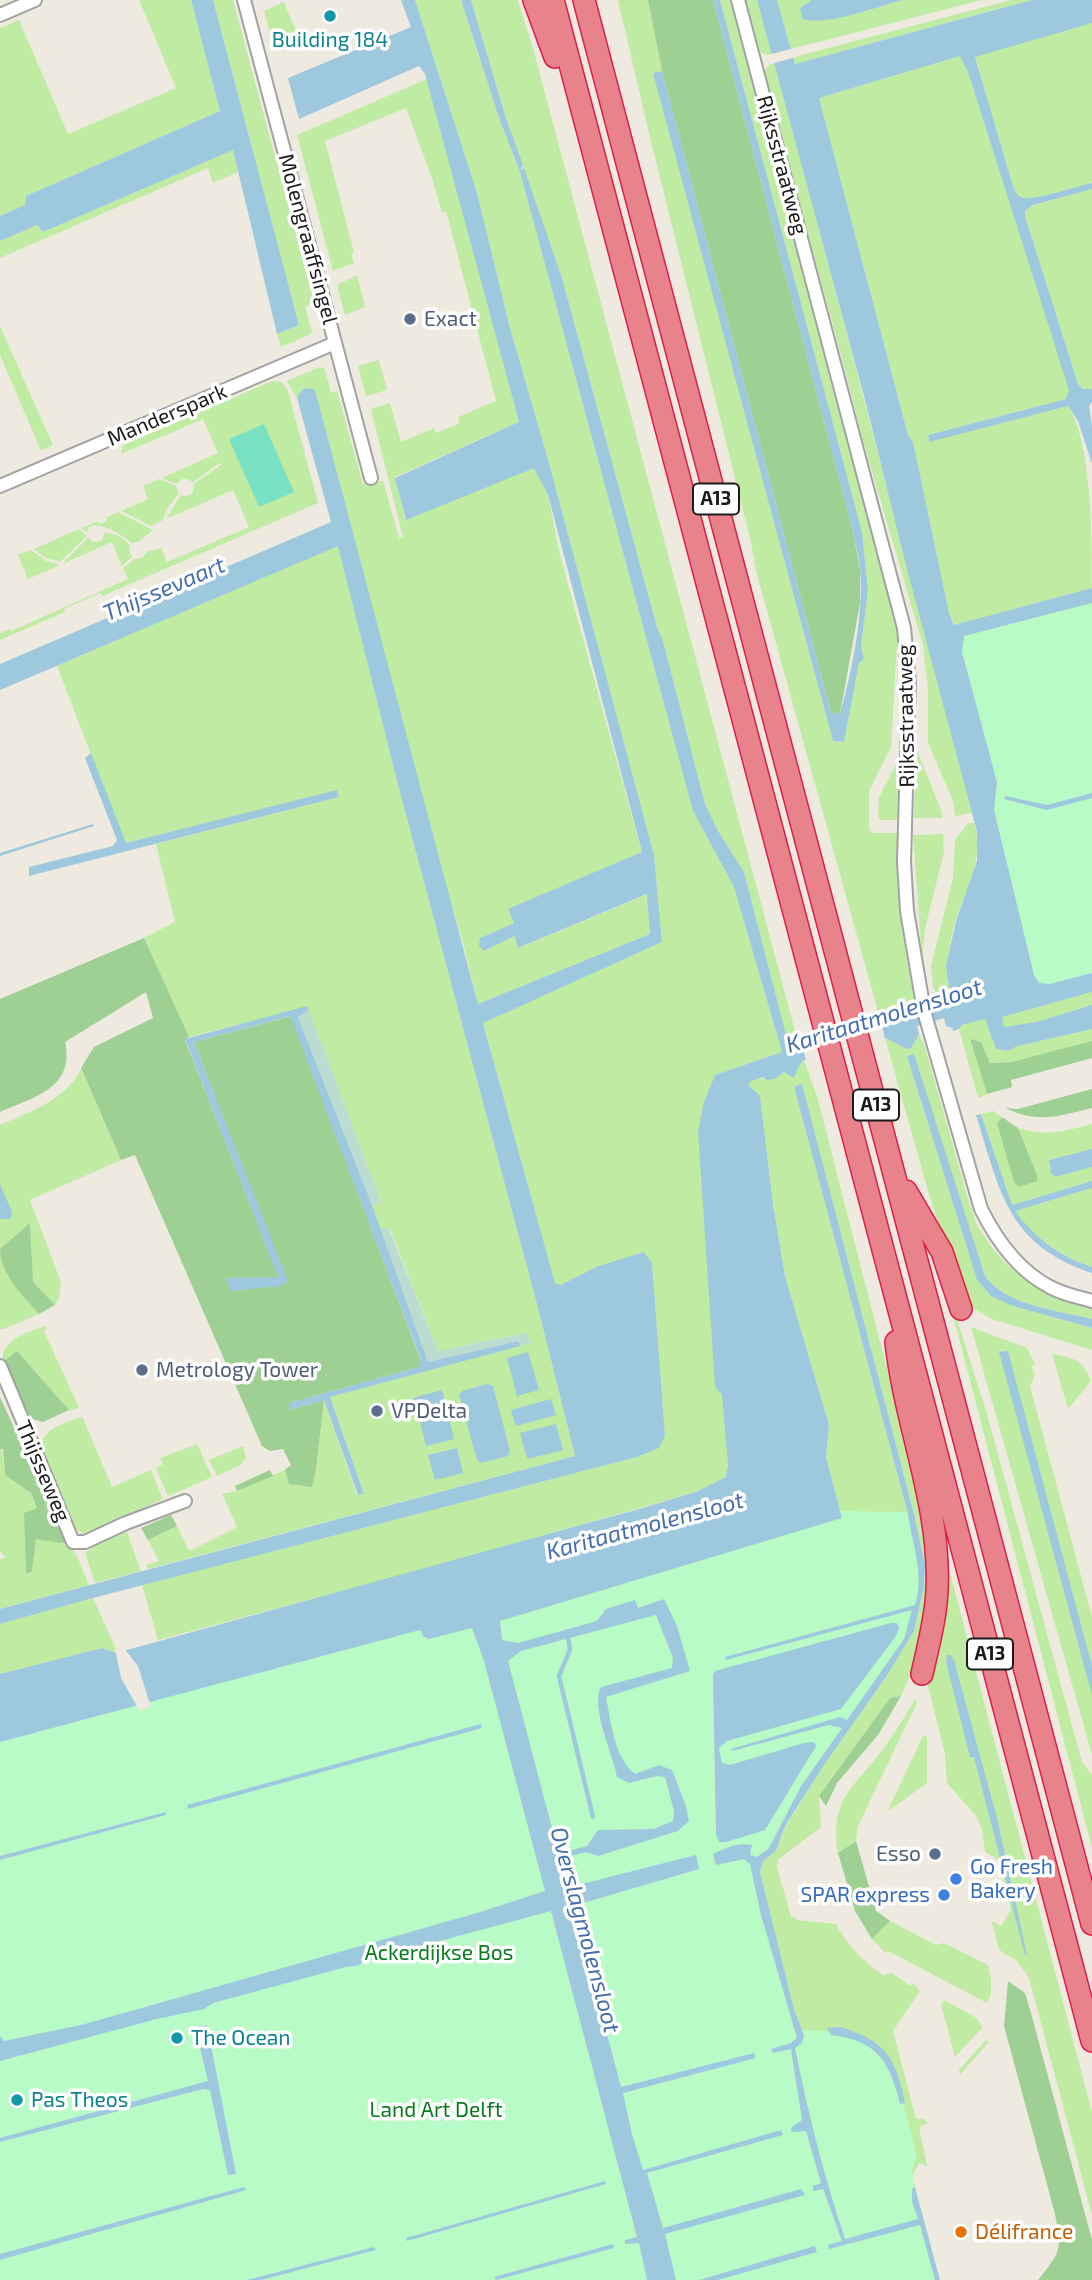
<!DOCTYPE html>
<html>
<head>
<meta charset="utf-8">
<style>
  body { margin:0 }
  canvas { display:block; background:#eeeae0 }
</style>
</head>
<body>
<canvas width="1092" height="2280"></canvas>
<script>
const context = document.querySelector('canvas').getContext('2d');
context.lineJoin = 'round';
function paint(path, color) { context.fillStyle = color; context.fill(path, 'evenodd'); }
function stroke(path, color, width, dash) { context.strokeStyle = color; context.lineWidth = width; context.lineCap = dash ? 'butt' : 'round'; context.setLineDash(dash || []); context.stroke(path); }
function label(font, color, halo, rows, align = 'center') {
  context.font = font + ' "Exo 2",sans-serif'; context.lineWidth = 7; context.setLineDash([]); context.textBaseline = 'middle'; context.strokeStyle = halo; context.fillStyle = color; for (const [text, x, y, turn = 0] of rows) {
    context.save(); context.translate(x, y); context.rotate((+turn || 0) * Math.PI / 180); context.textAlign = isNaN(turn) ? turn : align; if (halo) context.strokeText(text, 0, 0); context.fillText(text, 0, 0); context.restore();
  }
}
paint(new Path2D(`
  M139,0h52l29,111 -194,85 -1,9 -25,11v-188l19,-8 49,114 108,-46z
  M213,0h20l81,302 -9,5 7,25 -3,3 -28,12 -4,-13 22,-9z
  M415,0h46l4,13 34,105 21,54 173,639 41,76 48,165 -67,23 -11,27 24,363 -2,13 -30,14 -267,76 -271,72 -16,-55 495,-128 22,-9 6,-12 -13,-173 -56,4 -35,18 -6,-1 -72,-262 179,-80 -8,-87 -105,-392 -39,-135 -33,-135z
  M471,0h47l16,52 265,994 -9,4 -46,-178 -26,-41 -13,-27 -42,-163 -6,-14 -95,-349 -56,-160z
  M618,0h30l14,71 -8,2 179,668 11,1 15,-80 5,-3 -3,-12 7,-57 -6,-58 -142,-532h10l106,402 62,223 -7,122 -22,44v39l4,3h24c-1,59 8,119 19,178l-1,3 -13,-7 -20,19 -126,-455 -5,-28 -104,-418z
  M746,0h11l15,54 -6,1 -8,-4z
  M777,0h35l-12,8 29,11 74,-19h79l-191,49z
  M1011,0h21l-237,64 -2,-6 5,-2z
  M284,2l12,29 -24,10 -8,-30z
  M1092,23v160c-15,3 -55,17 -68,15 -7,-1 -9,-7 -11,-12l-38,-130z
  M960,56l8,16 102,318 -4,9 -138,36 1,6 139,-35c24,37 24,133 24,182l-137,37 -6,-12 -36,-170 -5,-8 -89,-337z
  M774,63c69,250 132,501 198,750l-17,3 -2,-15 -25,-58v-53l-5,-45 -60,-204 -15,-60 -84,-310 5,-6z
  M427,79l92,343 -124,55 10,42 129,-52 14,28 12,60 82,298 -133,56 5,14 -34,15 4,13 31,-15 4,12 129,-54 2,40 -172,70 -15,-61 -162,-552 -4,7 -10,-17 33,-14 5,2 6,24 6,-2 26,93 20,-3 16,57 4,-1 -32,-128 19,-6 11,39 33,-14 2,5 24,-10 -2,-6 38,-16 -50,-190 -4,2 -10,-35 -26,-70 -81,33 29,111 -3,2 3,9 -21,8 -36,-136z
  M233,150l5,22 -25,11 -5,-15 -208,90v-17l37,-16 6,7z
  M1092,189v200h-9l-5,-5 -53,-168v-5l8,-6z
  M357,275l8,32 -20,8 -8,-30z
  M0,326l53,119 -12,6 -41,-96z
  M379,360l8,30 -21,6 -8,-30z
  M272,381l10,1 6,9 30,112 -216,93 -2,-3 -36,16 1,3 -65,28v-7l9,-4 2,2 117,-52 -5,-11 11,-9 8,-1 5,-6 14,-4 6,14 82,-35 -16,-37 -67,29 15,-24 5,1 6,-2 2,-10 27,-19 -1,-2 -27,19 -9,-4 -8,6 -14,-6 56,-25 -15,-34 -82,35 2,-9z
  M159,479l17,7 3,7 -12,16 -4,11 -12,6 -30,-15 27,-12 -5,-13z
  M118,512l35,18 -13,11 -8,2c-10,-8 -32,-22 -43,-16l-2,5 -6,-4 17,-7 2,3 7,-3 -1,-3z
  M79,529l8,7 -27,26 -16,-5 -10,-8z
  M105,532l14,4 11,9 -1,6 3,6 -10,9 -10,-24 -50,22 26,-26 5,4 9,-1z
  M338,545l60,240 140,523 37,148 -427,113 -2,-4 13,-4 -11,-21 29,-14 12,25 48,-24 -15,-33 15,-3 48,-21 5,14 26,-15 8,-69 33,95 7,-1 -34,-97 201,-55 -6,-9 -87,18 -48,-122 -10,-1 -8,-23 9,-3 -74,-195 -118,30 -45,-99 31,-16 -19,-78 183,-47 -214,46 -68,-177z
  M31,550l15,11 14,4 -32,14 -10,-24z
  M916,748l26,64v6h-28z
  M899,758l-2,62h-16l-3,-3 1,-20z
  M968,823h6c11,35 -7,64 -18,96 -9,30 -9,51 -5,82l-3,5 -8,2 -7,-23 -2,-19 22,-89 2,-37z
  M943,834l1,18 -18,72 -4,33 -9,-122z
  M1092,992v13l-56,17 -32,6 -3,-11z
  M985,1019l11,30 11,2 11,-5 74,-17v12l-81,21 -21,1 -9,-21 -11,-2 17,54 -9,4 -19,-69 3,-4z
  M919,1034l6,13 43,152 9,26 13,20 16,19 20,15 46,23 20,6v11c-33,-8 -87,-14 -107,-43l-72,-222 -6,2 70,224 14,16 64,22 37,10v22l-100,-31 -23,-13 -14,-31 -25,-77 -45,-160 22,11 4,-1z
  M804,1060l13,36 107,417 8,70 -16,79 -15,34 -11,2 -71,98 2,31 -43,33 -1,7 14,49 7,4 38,4c11,21 28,38 47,51l9,-2 18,13 3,-3 7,8 -27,40 23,88h8l4,4 -9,4 8,39 -8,-3 -7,13 3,11 -3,2 -72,-162 -12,1 3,7h-27l-10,-26 -34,-137 3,-11 13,-10 9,-24 41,-65 60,-85 28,-46 10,-45 1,-22 -11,-50 -112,-429 -8,2 114,427 -66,4 -16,-61 3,-32 -44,-149 -12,-72 -13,-107 -11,-11 -1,-4c18,-6 44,-7 56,-22z
  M81,1069l40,91 -91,40 31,82 -2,16 -4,7 -22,-23 -3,-58 -30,25v-124c31,-14 65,-24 81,-56z
  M993,1111l9,6 -4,4 39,54 -19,-47c29,9 46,3 74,-4v25l-43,11 6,17 37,-10v14l-80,24 -31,-91z
  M1092,1188v79c-33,-12 -57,-28 -77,-56z
  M0,1255l7,20 32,39 -35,15h-4z
  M941,1269l46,145 95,348 10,13v73z
  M45,1326l2,2 -3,3 35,77 -10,2 -52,-59 -14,11c-3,-23 25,-29 42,-36z
  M971,1327l56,21 8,17 -4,1 4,9 -5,11 62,231v138z
  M1052,1354c22,4 30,4 39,27l-23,28z
  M77,1418h6l29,69 39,-17 12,29 -74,33 -6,1 -9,-5 -34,-81c4,-19 22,-22 37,-29z
  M197,1444l15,33 -44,19 -12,-28 7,-4 -3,-6z
  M243,1446l3,11 -5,8 -24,11 -8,-16z
  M2,1448l3,27 26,18 6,15 -13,5 2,59h6l4,-34c44,8 36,8 53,47l-89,24v-50l6,-1 -6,-7v-102z
  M127,1532l14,39 -46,12 -10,-30 13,-9z
  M944,1550l148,562v103l-63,-237 -13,-18 -17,-10 -7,-27v-2l9,5 10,-16 -12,-50 -14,-8 -3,-23 -6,-13 -29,-33 -2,-29 -17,-68z
  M93,1598l23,51v4l-14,-5 -102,26v-50z
  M915,1699l2,4 -59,123 -2,15 -18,12c-8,-53 13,-63 42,-100 13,-17 24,-35 35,-54z
  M923,1736l4,1v46l-40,29z
  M890,1921l46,24 8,-2 44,22c3,13 6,27 -1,38l-97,-51h-6l-12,-13z
  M944,2000l31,17 8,10 -28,30 -14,-52z
  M986,2040l3,2 -29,33 -1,-5z`), '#bfeba3');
paint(new Path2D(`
  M648,0h65l140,532 7,37v34l-20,111 -9,-1 -169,-642z
  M144,938l45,99 -4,3 94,238h-53l61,3 -93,-239 97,-26 130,345 -2,6 -130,36v7l35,-10 -8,69 -4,18 -23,-3 -4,-14 6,-5 -8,-16 -13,2 -8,-5 -127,-291 -14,5 -40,-92 13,-21 59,-29 -7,-26 -81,50c10,46 -31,55 -65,70v-113z
  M970,1039l11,3 9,21 21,-1 81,-21v17l-81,22 1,7 -25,7z
  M1092,1089v19c-34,8 -53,16 -87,0l13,1z
  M1002,1117l16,11 19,47v6l-18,6 -5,-5 -17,-59z
  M30,1223l3,59 22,23 -16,9c-15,-18 -39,-39 -39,-65z
  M17,1351l52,59 -26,12 -15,-4 -25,-56z
  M0,1397l67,147 -31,-5 -4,33 -6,1 -2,-60 13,-5 -6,-15 -26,-18 -2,-26h-3z
  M270,1470l3,6 -36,15 -2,-5z
  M171,1515l6,11 -29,14 -7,-12z
  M901,1696l-23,39 -41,48 -11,23 -7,-10 71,-98z
  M856,1841l14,49 9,16 -4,4 15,11 -18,18 -17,-28 -17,-58z
  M1008,1981l17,12 6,20 61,227v40h-54c23,-29 24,-28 17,-66l-51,-188z`), '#9ecf93');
paint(new Path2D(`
  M309,1010l72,192 -9,3 -74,-188z
  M380,1228l9,1 49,122 88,-18 5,10 -11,3 -2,-5 -90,21z`), '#bcdcd1');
paint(new Path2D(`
  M1092,599v378l-66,17 -77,-358z
  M829,1511l81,1 11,68 -10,47 -13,26 -115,173 -10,23 -15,12 -2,14 42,155 37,2 35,10 20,21 8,21 19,71 -5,16 3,27 23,82h-938v-544z`), '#b9fbc6');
paint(new Path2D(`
  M264,424l30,68 -35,15 -30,-68z`), '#7ae1c4');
paint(new Path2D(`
  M191,0h22l86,325 -22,9 -44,-184 -190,82 -6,-7 -37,16v-25l25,-11 1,-9 194,-85z
  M401,0h14l62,193 33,135 39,135 105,392 8,87 -179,81 72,260 6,2 35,-18 48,-15 8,11 13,173 -6,12 -22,9 -544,141 -93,26v-15l575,-153 -37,-148 -140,-523 -60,-239 -338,144v-26l331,-142 -34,-124 4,-7 5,-3 9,2 163,614 172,-70 -3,-40 -129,54 -3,-12 -31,15 -5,-5 1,-8 34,-15 -6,-14 134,-57 -94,-357 -14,-27 -128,52 -11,-42 124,-56 -94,-348 -6,-8 -120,53 -11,-41 123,-51z
  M461,0h10l35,118 17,47 -2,5 3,-2 38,110 95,349 6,14 42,163 13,27 26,41 46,178 92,-24 12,-19h8l13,7 33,-8 3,-5 -5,-35 10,-45 21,-60v-29l-70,-263 -42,-169 -108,-400h20l18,64 237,-64h60v23l-117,34 38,129c2,5 4,11 11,12 13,2 53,-12 68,-15v6l-59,16 -8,6v5l53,168 5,5h9v13l-3,4 3,20v38l-14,-43 -10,-15 -139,36 -1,-7 138,-36 3,-9 -101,-318 -8,-16 -141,42 89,337 5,7 36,171 5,12 138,-37v15l-128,33 -2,16 35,130 -3,28 40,165 5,8 11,1 42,-11v19l-90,25 2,10 32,-5 56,-17v24l-74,17 -11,5 -11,-2 -11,-30 -23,6 -3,4 -6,2 -1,-3 -6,-2 -2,-8 -27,8 2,8 -8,14 -4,1 -22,-11 -81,22 -5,6 -5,12 -10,-6 -9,7 -8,1 -4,-3 -14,5v4l11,10 13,108 12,72 44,149 -3,32 16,61 -342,103 2,19 16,3 79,-22 9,-12 29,-9 3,8 26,-9 13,27 13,45 -84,26c5,24 8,61 29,77l24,-9 13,5 14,36 3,15 -11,10 -80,25 -12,-4 -19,5 -4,9 3,18 8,2 122,-31 3,14 -126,37 48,181 133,-34 2,5 -133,35 9,41 11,36 138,-40 2,5 -136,38 16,55 138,-39 4,6 -140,39 11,46h-29l-8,-37 -14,1v-4l12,-3 -86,-326 -181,49 -14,6 -10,1 -133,36 -9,6 -47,10 -157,42v-25l4,5 81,-17 392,-111 68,-22 -61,-230 -12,-33 -43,11 -6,-3 -3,-6 -420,112v-68l102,-26 14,5 523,-144 57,-17 30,-15 2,-12 -6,-70 -7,-9 -17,-255 6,-29 11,-27 67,-23 -48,-165 -41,-76 -173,-639 -21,-54zM656,1615l17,43 -1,10 -71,19c-11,20 12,67 16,90l12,6 28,-7 8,1 9,34 -1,10 -19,8 -56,1 -11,16 -22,6 -6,-6 -7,-18 -44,-167 13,-10z
  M713,0h7l142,532 6,58 -7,57 3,12 -5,4 -15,79 -11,-1 -180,-668 9,-2 169,642 9,1c12,-43 24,-101 20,-145 -1,-13 -5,-25 -7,-37z
  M812,0h91c-28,7 -74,26 -101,19l-2,-11z
  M91,753l35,90 211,-53 2,7 -310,79v-9l84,-21 4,-6 -32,-82z
  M1092,793v5l-45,12 -43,-11 1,-3 42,9z
  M93,824l1,2 -94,30v-3z
  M307,1006l2,4 -11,7 74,188 56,157 90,-21 2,5 -190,51 34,97 -6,1 -34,-95 -35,10v-7l130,-36 2,-7 -131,-344 -96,26 94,239 -7,5 -50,5 -6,-13 53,-1 -93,-238z
  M914,1054l71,222c20,29 74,35 107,43v9l-82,-23 -19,-9 -14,-16 -70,-224z
  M802,1084l112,430 11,50 -1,22 -10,45 -28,46 -60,85 -41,64 -9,25 -13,10 -3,11 34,137 10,26 -2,8 -7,5c13,65 29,128 50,191l73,-20 -6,-17v-13l3,-2 25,93h-5l-15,-55 -91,24 -1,-4 14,-4 -19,-52 -10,2v-5l8,-3 -15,-52 -14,1 -1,-4 11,-8 -11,-71 -18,4 -2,-4 20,-6 6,-5 -36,-123 -11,-51 -6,-5 -28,6 -3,-11c12,-6 25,-12 39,-9l-2,10 7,2 12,-9 32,-62 41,-58 -13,-3 -97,26 -1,-2 109,-32 7,3 57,-81 8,-29 -186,50 -1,-3 190,-52c10,-32 -3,-60 -7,-91l-114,-427z
  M981,1114l31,91 80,-24v7l-77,23c21,28 44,45 77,56v6c-85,-28 -92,-82 -116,-158z
  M1092,1149v18l-37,10 -4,-4 -2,-13z
  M0,1184l12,28 -1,7h-11z
  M1008,1351l84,315v29l-93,-343z
  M528,1352l11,38 -22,6 -10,-38z
  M487,1384l6,2 17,65 -2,5 -27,7 -4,-3 -18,-65 3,-4z
  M442,1390l5,20 -28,8 -6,-20z
  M551,1399l5,16 -40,11 -5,-16z
  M448,1415l6,24 -28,7 -6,-24z
  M556,1424l7,26 -36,9 -7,-26z
  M457,1448l6,25 -28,7 -7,-25z
  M891,1623h6l2,5 -3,8 -55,73 -114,32 -8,7 3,15 8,2 74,-22 10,-1 2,4 -51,84 -39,12h-7l-3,-8 -3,-159 2,-4z
  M947,1655h4l3,5 43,158 30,137h-2l-51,-198h-4l-24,-95z
  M481,1724l1,4 -294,81 -1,-4z
  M166,1812v3l-166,45v-4z
  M207,2025l29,149 -8,1 -18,-85 -7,-1 -203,53v-4l208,-57 -13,-54z
  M840,2027c45,13 56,31 65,76l-5,1c-10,-42 -23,-64 -69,-69l-4,-7z
  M605,2181l1,3 -199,57 -1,-3z
  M244,2187l2,3 -246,70v-6z
  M613,2244l1,4 -118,32 -2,-3z
  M815,2246l2,6 -99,28h-19z
  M374,2247l2,3 -115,30h-14z`), '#9ec8de');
paint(new Path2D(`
  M794,48l2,9 -25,7 -3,-9z
  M882,1025l3,14 -79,21 -4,-13z
  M123,1647l15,19 13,41 -12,3 -18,-32 -6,-29z`), '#eeeae0');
stroke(new Path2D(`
  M568,1636l2,14 -11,26 34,141`), '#9ec8de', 4.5);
const minor = new Path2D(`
  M244,0l127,478
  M738,0l166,628 5,54 -5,180 3,49 17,100 57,198c15,30 38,62 69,78 12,7 28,10 42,14
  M0,15l35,-15
  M0,486l335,-143
  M0,1366l73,176h12l41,-19 59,-22`);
const motorway = new Path2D(`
  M534,0l21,57
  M553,0l539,2041
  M584,0l508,1924
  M906,1191l36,61 19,57
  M896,1342c9,83 45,163 41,248 -1,28 -9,56 -15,84`);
stroke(minor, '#a2a2a2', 16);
stroke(motorway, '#dd1c4a', 24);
stroke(minor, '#fff', 12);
stroke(motorway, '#e9838b', 21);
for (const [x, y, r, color] of [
  [330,16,7,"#0f9aa8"],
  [410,319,7,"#5c6f8a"],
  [142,1370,7,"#5c6f8a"],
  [377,1411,7,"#5c6f8a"],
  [935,1854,7,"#5c6f8a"],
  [956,1879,7,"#3f7fe0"],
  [944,1895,7,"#3f7fe0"],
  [177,2038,7,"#0f9aa8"],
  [17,2100,7,"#0f9aa8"],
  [961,2232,7,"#e8710a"]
]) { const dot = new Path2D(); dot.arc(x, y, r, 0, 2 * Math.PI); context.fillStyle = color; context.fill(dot); stroke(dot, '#fff', 2.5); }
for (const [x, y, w] of [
  [716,499,46],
  [876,1105,46],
  [990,1654,46]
]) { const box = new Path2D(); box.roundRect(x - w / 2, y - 15.5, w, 31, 5); context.fillStyle = '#fff'; context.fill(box); stroke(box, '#1b1b1b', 2); }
label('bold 19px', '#1b1b1b', null, [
  ["A13",716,499],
  ["A13",876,1105],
  ["A13",990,1654]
]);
label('21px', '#0d838f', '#fff', [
  ["Building 184",330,40,"center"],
  ["The Ocean",191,2038],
  ["Pas Theos",31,2100]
], 'left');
label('21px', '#1b1b1b', '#fff', [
  ["Rijksstraatweg",782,165,75],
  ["Molengraaffsingel",308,239,75],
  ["Manderspark",167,415,-23],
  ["Rijksstraatweg",906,716,-91],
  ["Thijsseweg",43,1471,67]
]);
label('21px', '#4e5e75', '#fff', [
  ["Exact",424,319],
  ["Metrology Tower",156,1370],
  ["VPDelta",391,1411],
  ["Esso",921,1854,"right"]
], 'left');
label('21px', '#366cbe', '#fff', [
  ["Go Fresh",970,1867],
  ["Bakery",970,1891],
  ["SPAR express",930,1895,"right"]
], 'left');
label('21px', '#077c1d', '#fff', [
  ["Ackerdijkse Bos",439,1953],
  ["Land Art Delft",436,2110]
]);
label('21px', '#c56008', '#fff', [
  ["Délifrance",975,2232]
], 'left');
label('italic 23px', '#456eae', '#fff', [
  ["Thijssevaart",164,589,-23],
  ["Karitaatmolensloot",884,1016,-17],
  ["Karitaatmolensloot",645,1526,-15],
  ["Overslagmolensloot",585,1930,75]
]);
</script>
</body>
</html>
